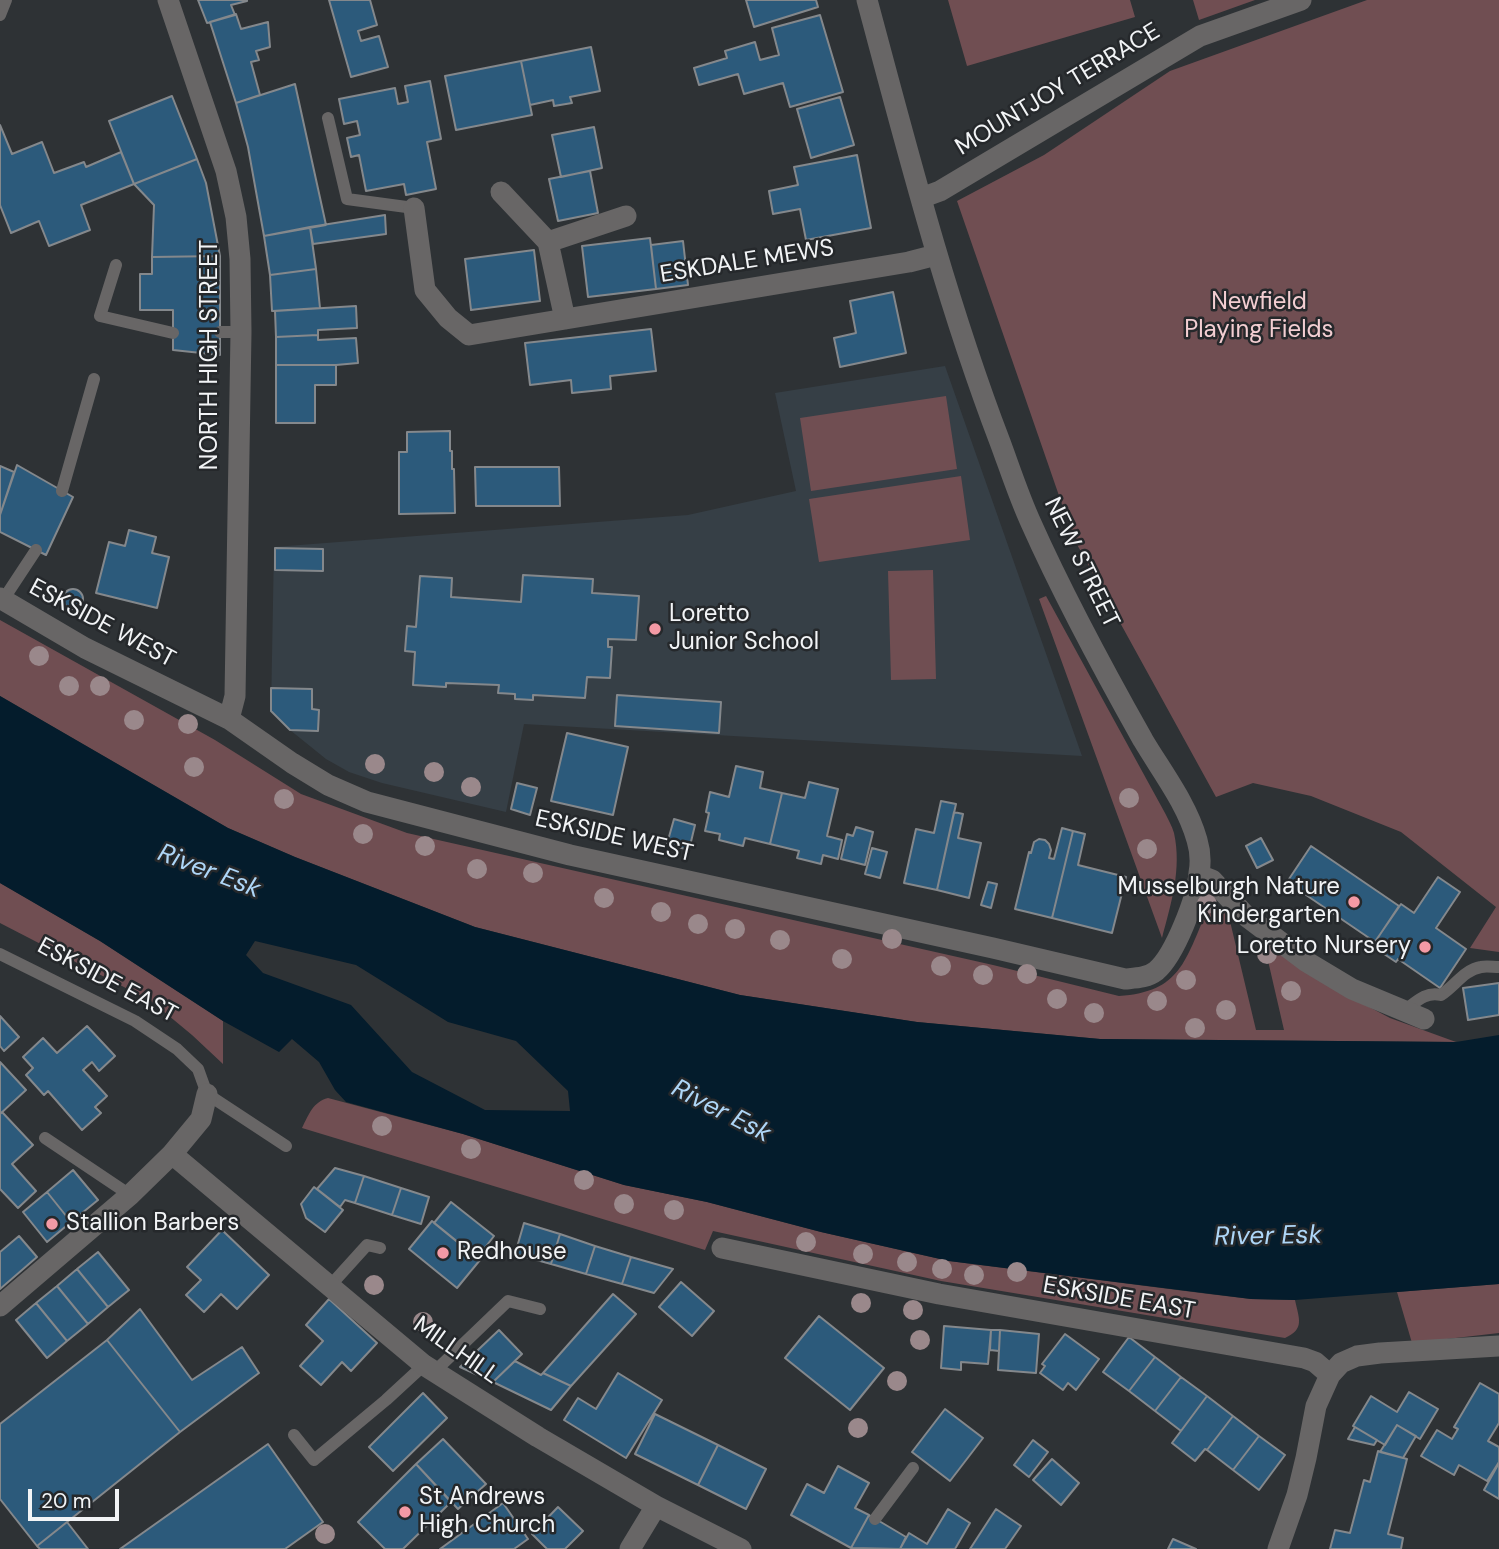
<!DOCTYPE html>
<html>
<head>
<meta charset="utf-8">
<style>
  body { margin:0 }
  #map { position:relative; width:1499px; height:1549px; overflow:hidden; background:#2e3235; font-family:"DM Sans",sans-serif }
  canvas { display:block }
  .scale { position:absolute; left:28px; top:1489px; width:91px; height:32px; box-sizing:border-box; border:4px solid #f2f4f6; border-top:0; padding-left:9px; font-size:21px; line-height:24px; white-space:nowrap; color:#f2f4f6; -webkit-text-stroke:5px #25282b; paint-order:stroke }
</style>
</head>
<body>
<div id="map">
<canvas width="1499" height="1549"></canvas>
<div class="scale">20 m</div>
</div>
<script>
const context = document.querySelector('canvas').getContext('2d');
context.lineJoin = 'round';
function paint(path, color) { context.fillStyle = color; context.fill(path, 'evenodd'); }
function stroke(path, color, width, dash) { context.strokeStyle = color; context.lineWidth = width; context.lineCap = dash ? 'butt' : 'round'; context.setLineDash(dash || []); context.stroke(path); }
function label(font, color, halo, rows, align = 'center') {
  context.font = font + ' "DM Sans",sans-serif'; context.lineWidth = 5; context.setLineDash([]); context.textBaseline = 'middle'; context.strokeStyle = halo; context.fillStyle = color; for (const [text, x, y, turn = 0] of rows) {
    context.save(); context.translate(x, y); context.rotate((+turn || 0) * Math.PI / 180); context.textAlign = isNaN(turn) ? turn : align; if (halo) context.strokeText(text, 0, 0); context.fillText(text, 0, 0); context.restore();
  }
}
paint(new Path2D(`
  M945,366l137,390 -558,-32 -18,88 -124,-29 -33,-11 -23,-13 -36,-29 -19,-19 3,-164 414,-32 108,-24 -21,-98z`), '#363f46');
paint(new Path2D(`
  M948,0h182l5,17 -168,49z
  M1193,0h62l-56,20z
  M1367,0h132v952l-29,-4 26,-41 -95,-75 -90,-36 -58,-13 -37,14 -142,-258 -117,-338 87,-46 126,-84z
  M946,396l11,73 -146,22 -11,-73z
  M961,476l9,64 -151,22 -10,-63z
  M933,570l3,109 -45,1 -3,-109z
  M1046,596l119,217c3,6 7,13 9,20 8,36 -3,71 -12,105l-123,-339z
  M0,620l215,120 86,54 106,39 586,132 126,31c62,-4 66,-36 88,-85l6,-3h7l9,9 27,113h28l-18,-78 4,-4h5l51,36 64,34 66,24 -356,-3 -183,-17 -177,-27 -265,-68 -180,-70 -67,-29 -228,-132z
  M0,883l100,58 123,80v43l-31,-29 -41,-34 -151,-78z
  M328,1098l135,36 161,51 83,17 114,30 128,29 260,33 42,5 44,1c4,19 10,29 -10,38l-344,-57 -228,-50 -8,19 -403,-122c7,-14 11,-26 26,-30z
  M1499,1284v49l-87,10 -15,-51z`), '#704e52');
paint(new Path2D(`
  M0,696l228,132 67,29 180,70 265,68 177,27 183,17 356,3 43,-7v249l-204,16 -44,-1 -302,-38 -128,-29 -114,-30 -83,-17 -161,-51 -117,-32 -11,-12 -16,-28 -27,-23 -13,13 -56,-31 -123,-80 -100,-58zM255,941l101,24 92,57 68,19 52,50 2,20 -85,-1 -73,-38 -61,-67 -88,-32 -17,-18z`), '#041c2c');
const building = new Path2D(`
  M198,0h49v1l-16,4 4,10 -28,8z
  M329,0h41l7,25 -19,6 3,10 18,-5 9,31 -37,10z
  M746,0h70l2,7 -64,20z
  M236,14l5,15 27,-7 2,25 -14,4 3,9 -8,2 9,33 -24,8 -26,-81z
  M820,15l23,77 -53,15 -7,-24 -39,11 -6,-20 -39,11 -5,-17 33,-10 -2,-7 30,-9 5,18 19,-5 -7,-27z
  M591,47l9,44 -30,6 2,6 -18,3 -1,-6 -23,5 -9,-44z
  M521,61l11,54 -76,15 -11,-54z
  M430,81l11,58 -14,3 9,47 -30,6 -2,-11 -38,7 -7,-36 -8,2 -4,-19 13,-3 -3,-14 -13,3 -5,-25 56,-11 3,16 10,-2 -3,-16z
  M295,84l31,141 -62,11 -16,-89 -12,-44z
  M172,96l25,63 -63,25 -25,-63z
  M840,97l14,48 -43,13 -14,-49z
  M0,125l12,29 30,-12 12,31 30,-11 2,5 35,-15 13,32 -53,21 9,25 -41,16 -10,-25 -28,12 -11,-28z
  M594,127l8,41 -41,9 -9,-42z
  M857,155l14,73 -65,12 -6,-31 -27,5 -4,-23 29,-6 -4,-18z
  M197,159l9,24 14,73 -68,1 2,-52 -20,-21z
  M590,171l8,42 -40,8 -9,-42z
  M385,215l1,19 -73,10 -3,-17z
  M310,227l6,42 -46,6 -6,-39z
  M650,238l6,51 -68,8 -6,-51z
  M683,241l5,44 -32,4 -5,-44z
  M534,250l6,51 -69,9 -6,-51z
  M220,256v99l-47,-5v-40h-33v-36h12v-17z
  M316,269l4,39 -48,3 -2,-36z
  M893,292l13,61 -66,14 -6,-29 22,-5 -6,-32z
  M356,306l1,22 -39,2v5l-42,2 -1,-26z
  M651,329l5,42 -46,5 1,13 -39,4 -1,-13 -41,5 -5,-42z
  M318,335v5l38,-2 2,25 -22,2h-60v-28z
  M276,365h60v20h-21v38h-39z
  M450,431v20h2v18h2l1,44 -56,1v-62h8v-20z
  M17,465l56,32 -27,58 -46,-23v-17z
  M0,466l14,6 -14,43z
  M475,467h84l1,39h-84z
  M129,530l27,7 -4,16 17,4 -12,51 -61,-15 13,-51 16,4z
  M275,548l48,1v22l-48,-1z
  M523,575l70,4 -1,14 47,3 -3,44 -28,-1v8h4l-2,31 -23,-1 -2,21 -52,-3v5l-18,-1v-5l-17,-1 1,-8 -53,-2v4l-33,-2 2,-33 -10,-1 2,-25 9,1 4,-51 32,2 -1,19 70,5z
  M63 599a10 10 0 1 1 20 0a10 10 0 1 1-20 0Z
  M271,688l41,1v20l7,1 -1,21 -28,-1 -19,-19z
  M617,695l104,7 -2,31 -104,-7z
  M567,733l61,14 -15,68 -62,-14z
  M736,766l27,6 -3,16 22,5 -12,51 -25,-6 -2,8 -24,-6 1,-6 -15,-3 4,-18 -3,-1 4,-20 19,5z
  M809,782l29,7 -11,47 15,4 -4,19 -15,-4 -2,9 -24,-6 2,-7 -29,-7 12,-51 23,5z
  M517,783l20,5 -7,27 -19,-6z
  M941,801l15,3 -19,86 -33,-7 12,-54 18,4z
  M954,812l9,2 -5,24 23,5 -12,55 -32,-8z
  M674,819l21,6 -6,25 -22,-6z
  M856,827l17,5 -8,33 -24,-6 6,-25 6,2z
  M1062,828l11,3 -21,87 -37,-9 14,-57 2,1 3,-11 5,-3 6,1 4,4 2,6 -2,8 5,1z
  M1073,831l12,3 -7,31 48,12 -14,56 -60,-15z
  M1261,838l12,22 -16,8 -11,-22z
  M1311,846l88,60 -24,36 -88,-60z
  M872,848l15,4 -7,26 -15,-4z
  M1438,877l22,15 -24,36 30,21 -26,39 -42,-29 -2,3 -24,-16 29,-42 13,9z
  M988,882l9,2 -6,24 -10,-3z
  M1499,983v32l-31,5 -5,-32z
  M0,1016l19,21 -15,14 -4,-5z
  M87,1026l28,30 -16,15 -7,-9 -9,8 24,26 -12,11 6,6 -19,17 -34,-39 -4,4 -18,-20 7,-7 -10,-11 20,-19 14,15z
  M0,1062l26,28 -26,24z
  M2,1112l31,33 -21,19 24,27 -18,17 -18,-19v-75z
  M335,1168l29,8 -9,27 -10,-3 -5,7 -23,-18z
  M73,1170l25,30 -27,22 -24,-30z
  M364,1176l37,12 -9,27 -37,-12z
  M314,1187l29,23 -18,22 -19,-14 -5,-14z
  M401,1188l28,9 -8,27 -29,-9z
  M47,1192l24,30 -24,20 -24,-30z
  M451,1202l43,34 -17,22 -43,-35z
  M432,1221l48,39 -23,28 -48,-39z
  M524,1223l36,11 -9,30 -36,-10z
  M222,1230l47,45 -32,34 -16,-15 -17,18 -18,-17 15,-15 -14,-13z
  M560,1234l35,12 -9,28 -35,-10z
  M19,1236l18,21 -37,32v-37z
  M595,1246l36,11 -9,27 -36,-10z
  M98,1252l31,38 -21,17 -31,-38z
  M631,1257l42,12 -19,24 -32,-9z
  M77,1269l31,38 -20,17 -31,-38z
  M681,1282l33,29 -22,25 -33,-29z
  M57,1286l31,38 -21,17 -31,-38z
  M613,1294l23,20 -65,72 -28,-13z
  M329,1299l48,44 -26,28 -9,-9 -21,23 -21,-19 23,-25 -17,-16z
  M36,1303l31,38 -20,17 -31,-38z
  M140,1309l52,71 50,-33 17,26 -79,59 -73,-92z
  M819,1316l65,52 -34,42 -65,-52z
  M944,1326l47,4 -3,34 -27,-2v8l-20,-2z
  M499,1330l23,24 -29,28 -33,-15z
  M991,1330h9l-1,21 -9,-1z
  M1000,1330l39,4 -3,39 -38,-3z
  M1065,1334l34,25 -23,31 -8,-7 -5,7 -23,-17 5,-7 -3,-2z
  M1129,1337l26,20 -26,34 -26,-19z
  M107,1340l73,92 -143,114 -37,-47v-75z
  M1155,1357l26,20 -26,34 -26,-20z
  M515,1361l26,14 2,-2 28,13 -20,24 -58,-28z
  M618,1373l44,27 -36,58 -62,-38 14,-22 18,11z
  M1181,1377l26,19 -26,35 -26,-20z
  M1480,1383l19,11v29l-11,18 11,6v15l-12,19 -28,-16 -5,10 -33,-19 16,-26 15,9 6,-10 -4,-2z
  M1409,1392l29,17 -18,30 -23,-14 -12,20 -32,-19 18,-30 26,16z
  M423,1393l24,25 -54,53 -24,-24z
  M1207,1396l26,20 -26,34 -2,-1 -10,12 -23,-18z
  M945,1409l38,29 -33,43 -38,-29z
  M655,1414l63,31 -20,40 -63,-31z
  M1233,1416l26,20 -26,34 -26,-20z
  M1397,1425l19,11 -13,22 -23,-6z
  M1355,1427l22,13 -3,5 -26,-6z
  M1259,1436l26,19 -26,35 -26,-20z
  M443,1439l43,45 -28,25 -42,-45z
  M1033,1440l15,12 -19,25 -15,-12z
  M268,1444l55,78 -38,27h-165z
  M718,1445l48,24 -20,40 -48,-24z
  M1378,1451l29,8 -19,75 15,4 -2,11h-71l5,-19 15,3 14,-53 6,2z
  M1052,1459l27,24 -18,22 -28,-25z
  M1499,1463v36l-15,-9z
  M416,1464l35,38 -48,47h-18l-27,-27z
  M838,1466l31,17 -14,25 14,7 -18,33 -60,-33 16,-31 17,9z
  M503,1503l25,36 -14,10h-74z
  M558,1507l25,24 -18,18h-18l-15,-15z
  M948,1509l22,14 -15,26h-55l9,-16 18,11z
  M996,1509l25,17 -16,23h-35z
  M869,1515l37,22 -6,12 -49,-1z
  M67,1522l21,27h-48l-3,-3z
  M1173,1539l23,10h-28z`);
paint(building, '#2c5a7b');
stroke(building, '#84888c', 2);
stroke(new Path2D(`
  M0,15l6,-15
  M328,118l19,81 67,9
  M116,265l-16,51 73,17
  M220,332h21
  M62,491l32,-112
  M3,600l33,-50
  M0,954l135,67 42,28 21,20 9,25 79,52
  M1404,1011c12,-9 22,-20 37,-16 14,-9 23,-25 40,-28 5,-1 12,0 18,0
  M45,1138l85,57
  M329,1287l38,-42 13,3
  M434,1372l74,-71 32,8
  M294,1435l20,25 72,-60 38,-35
  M875,1519l38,-51`), '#686666', 12);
stroke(new Path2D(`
  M168,0l58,171 10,46 4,42 1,73 -6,364 -6,23
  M501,192l47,50 17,77
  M921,198l19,-7 260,-155 101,-36
  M414,208l11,82 23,28 21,17 440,-73 27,-7
  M548,242l78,-26
  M0,598l85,50 144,71 63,44 36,22 39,17 203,53 423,93 132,31c11,-1 22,-1 31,-8 19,-16 41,-74 43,-98 2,-11 1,-23 -2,-33 -10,-36 -35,-68 -54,-100 -40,-71 -79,-143 -112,-217 -12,-26 -21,-54 -31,-81 -55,-144 -93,-293 -133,-442
  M1199,875l13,5 34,36 61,46 45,27 72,30
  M172,1154l252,211 114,72 118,69 85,43
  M722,1248l217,46 365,64 11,4 15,13
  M0,1306l130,-111 42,-41 29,-35 6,-25
  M630,1549l26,-43
  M1278,1549l19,-54 9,-37 10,-52 14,-31 11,-12 16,-7 23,-3 119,-7`), '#686666', 21);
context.fillStyle = '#9a888b';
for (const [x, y] of [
  [39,656],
  [69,686],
  [100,686],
  [134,720],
  [188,724],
  [375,764],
  [194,767],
  [434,772],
  [471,787],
  [1129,798],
  [284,799],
  [363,834],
  [425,846],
  [1147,849],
  [477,869],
  [533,873],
  [604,898],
  [1207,904],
  [661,912],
  [698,924],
  [735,929],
  [892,939],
  [780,940],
  [1267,954],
  [842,959],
  [941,966],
  [1027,974],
  [983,975],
  [1186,980],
  [1291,991],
  [1057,999],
  [1157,1001],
  [1226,1010],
  [1094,1013],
  [1195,1028],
  [382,1126],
  [471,1149],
  [584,1180],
  [624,1204],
  [674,1210],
  [806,1242],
  [863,1254],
  [907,1262],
  [942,1269],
  [1017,1272],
  [974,1275],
  [374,1285],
  [861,1303],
  [913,1310],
  [423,1322],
  [920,1340],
  [897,1381],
  [858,1428],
  [325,1534]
]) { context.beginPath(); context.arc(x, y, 10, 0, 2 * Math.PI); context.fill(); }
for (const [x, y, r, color] of [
  [655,629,7,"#f49aa5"],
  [1354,902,7,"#f49aa5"],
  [1425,947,7,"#f49aa5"],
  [52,1224,7,"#f49aa5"],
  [443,1253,7,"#f49aa5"],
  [405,1512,7,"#f49aa5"]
]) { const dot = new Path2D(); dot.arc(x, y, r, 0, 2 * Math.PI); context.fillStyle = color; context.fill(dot); stroke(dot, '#25282b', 2.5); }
label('24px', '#f2f4f6', '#25282b', [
  ["MOUNTJOY TERRACE",1058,90,-31],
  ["ESKDALE MEWS",747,262,-9],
  ["NORTH HIGH STREET",211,355,-90],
  ["NEW STREET",1081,563,64],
  ["ESKSIDE WEST",102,624,28],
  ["ESKSIDE WEST",614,837,13],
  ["ESKSIDE EAST",107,981,28],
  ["ESKSIDE EAST",1119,1299,10],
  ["MILLHILL",456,1351,35]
]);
label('24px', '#f3ced2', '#25282b', [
  ["Newfield",1259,303],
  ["Playing Fields",1259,331]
]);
label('24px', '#f2f4f6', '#25282b', [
  ["Loretto",669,615],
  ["Junior School",669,643],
  ["Musselburgh Nature",1340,888,"right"],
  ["Kindergarten",1340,916,"right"],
  ["Loretto Nursery",1411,947,"right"],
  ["Stallion Barbers",66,1224],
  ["Redhouse",457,1253],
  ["St Andrews",419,1498],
  ["High Church",419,1526]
], 'left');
label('italic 26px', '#aed6f7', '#25282b', [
  ["River Esk",209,872,21],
  ["River Esk",721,1112,27],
  ["River Esk",1268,1237,-1]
]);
</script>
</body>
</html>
